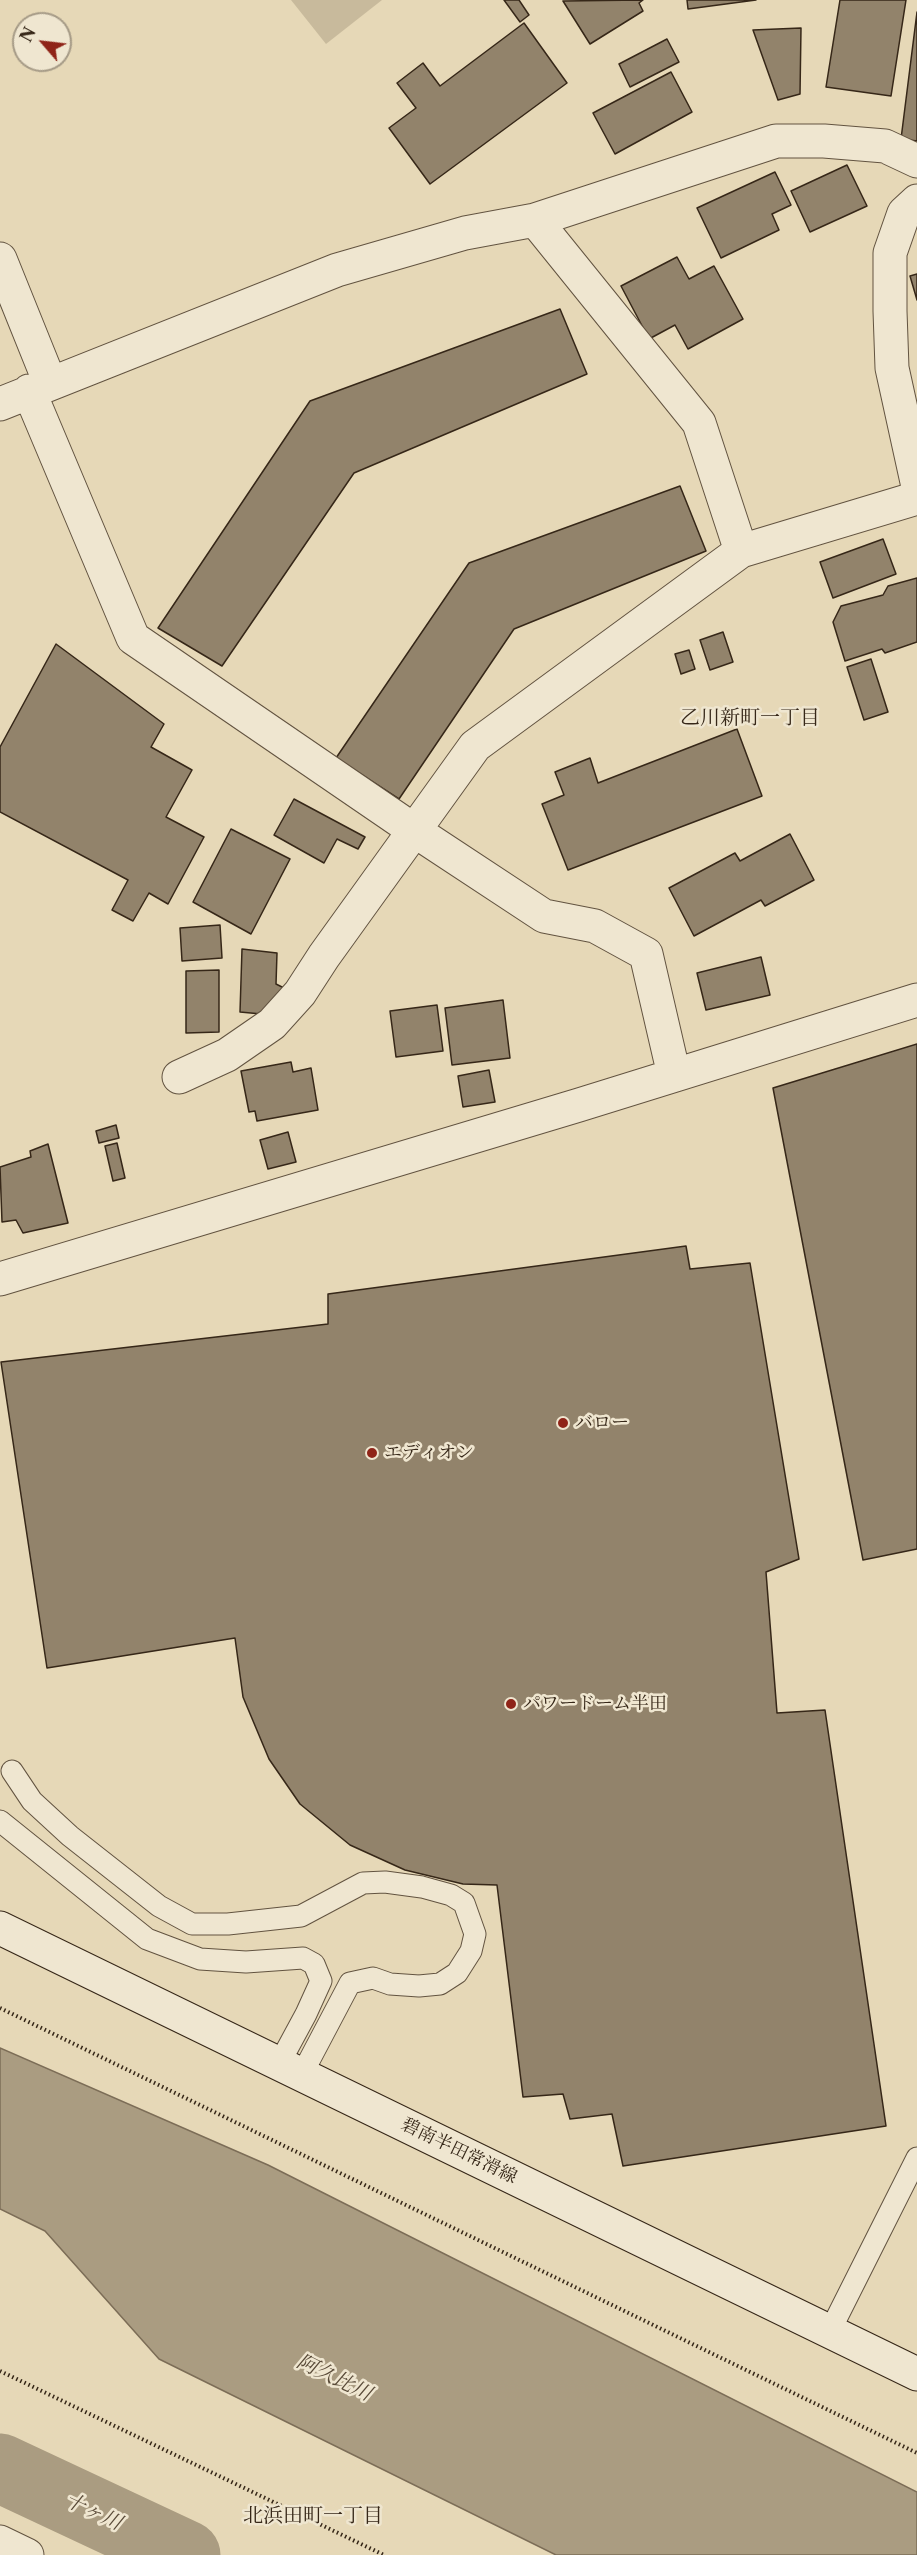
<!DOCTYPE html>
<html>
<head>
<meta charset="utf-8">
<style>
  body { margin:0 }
  #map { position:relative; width:917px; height:2555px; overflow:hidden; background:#e6d8b7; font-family:"Libre Caslon Text",serif }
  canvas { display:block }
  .north { position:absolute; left:12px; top:12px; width:60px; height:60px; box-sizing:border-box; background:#efe6d0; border:2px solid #a59a86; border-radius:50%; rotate:298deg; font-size:16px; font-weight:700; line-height:24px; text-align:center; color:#362718 }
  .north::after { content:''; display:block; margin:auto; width:21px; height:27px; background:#8f2418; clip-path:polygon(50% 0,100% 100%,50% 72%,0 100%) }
</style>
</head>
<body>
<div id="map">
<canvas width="917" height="2555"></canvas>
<div class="north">N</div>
</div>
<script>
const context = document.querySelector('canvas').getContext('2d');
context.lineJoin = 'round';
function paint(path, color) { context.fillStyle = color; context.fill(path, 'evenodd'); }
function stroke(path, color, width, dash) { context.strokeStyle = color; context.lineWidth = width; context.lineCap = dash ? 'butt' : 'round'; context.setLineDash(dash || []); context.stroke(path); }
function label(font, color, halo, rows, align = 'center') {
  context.font = font + ' "Libre Caslon Text","Noto Serif JP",serif'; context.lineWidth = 5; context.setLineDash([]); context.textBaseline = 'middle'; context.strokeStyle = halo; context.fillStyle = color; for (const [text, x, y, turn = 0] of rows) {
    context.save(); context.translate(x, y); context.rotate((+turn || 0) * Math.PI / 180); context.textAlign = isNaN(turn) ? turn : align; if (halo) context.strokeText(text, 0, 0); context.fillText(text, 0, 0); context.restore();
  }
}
paint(new Path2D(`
  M291,0h91l-56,44z`), '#c8ba9c');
const water = new Path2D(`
  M0,2048l268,117 649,327v63h-361l-397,-196 -114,-128 -45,-22z`);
paint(water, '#aa9c81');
stroke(water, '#7c6d57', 1.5);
stroke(new Path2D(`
  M0,2468l186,87`), '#aa9c81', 69);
const building = new Path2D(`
  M504,0h15l10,15 -9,7z
  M643,0l-4,3 4,8 -53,33 -27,-43z
  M687,0h69l-68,9z
  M840,0h66l-15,96 -65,-9z
  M917,12v129l-16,-2z
  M524,23l43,60 -137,101 -41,-56 27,-20 -19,-25 26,-20 17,23z
  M801,28l-1,66 -22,6 -25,-70z
  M667,39l12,23 -49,25 -11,-23z
  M671,72l21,40 -77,42 -22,-41z
  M847,165l20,41 -57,26 -19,-41z
  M775,172l16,33 -19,9 7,16 -58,28 -24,-50z
  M677,257l12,22 25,-13 29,53 -55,30 -13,-24 -26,14 -28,-53z
  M917,274v26l-7,-24z
  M560,309l27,65 -233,99 -132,193 -64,-38 152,-227z
  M680,486l26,65 -192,78 -115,170 -63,-41 133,-195z
  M883,539l13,35 -63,24 -13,-36z
  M917,578v64l-32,11 -3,-4 -37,12 -12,-39 8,-16 42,-11 5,-9z
  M723,632l10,30 -23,8 -10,-30z
  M56,644l108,80 -13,23 41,23 -26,47 38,20 -36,67 -19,-11 -16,28 -21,-11 16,-30 -128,-68v-65z
  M689,650l6,19 -14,5 -6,-20z
  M871,659l17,53 -24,8 -17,-53z
  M737,729l25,67 -194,74 -26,-66 22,-9 -9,-23 35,-14 8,25z
  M294,799l71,38 -7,12 -21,-10 -13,24 -50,-28z
  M231,829l59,30 -39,75 -58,-32z
  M790,834l24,46 -49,26 -4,-6 -67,36 -25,-48 66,-35 5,8z
  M220,925l2,33 -40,3 -2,-33z
  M242,949l35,4 -1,31 12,6 -16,25 -32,-3z
  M761,957l9,38 -64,15 -9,-37z
  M219,970v62l-33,1v-62z
  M503,1000l7,58 -58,7 -7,-57z
  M437,1005l6,46 -47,6 -6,-46z
  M917,1044v505l-54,11 -90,-472z
  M291,1062l2,10 18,-4 7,42 -61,11 -2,-10 -6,1 -8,-41z
  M489,1070l6,32 -32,5 -5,-31z
  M116,1125l3,13 -20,5 -3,-12z
  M288,1132l8,30 -28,7 -8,-29z
  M117,1143l8,35 -12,3 -8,-35z
  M48,1144l20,79 -45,10 -7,-13 -14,2 -2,-55 31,-10 -1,-6z
  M686,1246l4,23 60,-6 49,296 -33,13 11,141 48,-3 61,416 -263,40 -11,-52 -42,5 -7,-25 -40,3 -26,-212 -34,-1 -58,-14 -55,-25 -50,-41 -31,-45 -26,-62 -8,-59 -188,30 -46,-306 327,-38v-30z`);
paint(building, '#92836b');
stroke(building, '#362718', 1.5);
const service = new Path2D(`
  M12,1771l20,30 38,35 89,70 33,18h36l73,-8 62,-33 22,-1 37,5 29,8 13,8 11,31 -4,17 -14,22 -17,11 -21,2 -29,-2 -17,-6 -23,5 -48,91
  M0,1821l147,118 53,20 46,3 57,-4 11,6 7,17 -15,33 -27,50
  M830,2331l87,-173`);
const minor = new Path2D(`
  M917,201l-13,12 -14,40v58l2,57 25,114
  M535,220l164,203 42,128
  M0,259l50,124
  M29,391l104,247 282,193 129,85 51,10 51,28 28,121
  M0,404l337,-134 128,-37 70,-13 241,-79h48l61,5 32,15
  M179,1077l48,-22 45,-31 28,-31 24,-37 151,-210 266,-195 176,-53
  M0,1279l579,-174 338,-105
  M0,2542l27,13`);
const secondary = new Path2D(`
  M0,1928l917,446`);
stroke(service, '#625340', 23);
stroke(minor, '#625340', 35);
stroke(secondary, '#362718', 35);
stroke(new Path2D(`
  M0,2008l917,445
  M0,2371l384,184`), '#362718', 4, [1.5, 3]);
stroke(service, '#efe6d0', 21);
stroke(minor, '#efe6d0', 33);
stroke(secondary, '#efe6d0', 33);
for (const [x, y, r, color] of [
  [563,1423,6,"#8f2418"],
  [372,1453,6,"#8f2418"],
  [511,1704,6,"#8f2418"]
]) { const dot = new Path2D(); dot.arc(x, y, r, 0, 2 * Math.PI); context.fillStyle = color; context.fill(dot); stroke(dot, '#efe6d0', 2); }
label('18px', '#362718', '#efe6d0', [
  ["バロー",575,1423],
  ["エディオン",384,1453],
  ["パワードーム半田",523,1704]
], 'left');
label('18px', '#362718', '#efe6d0', [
  ["碧南半田常滑線",459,2151,26]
]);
label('20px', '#362718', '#efe6d0', [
  ["乙川新町一丁目",750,718],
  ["北浜田町一丁目",313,2516]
]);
label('italic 20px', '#594a38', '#efe6d0', [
  ["阿久比川",334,2378,26],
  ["十ヶ川",93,2512,25]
]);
</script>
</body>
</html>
